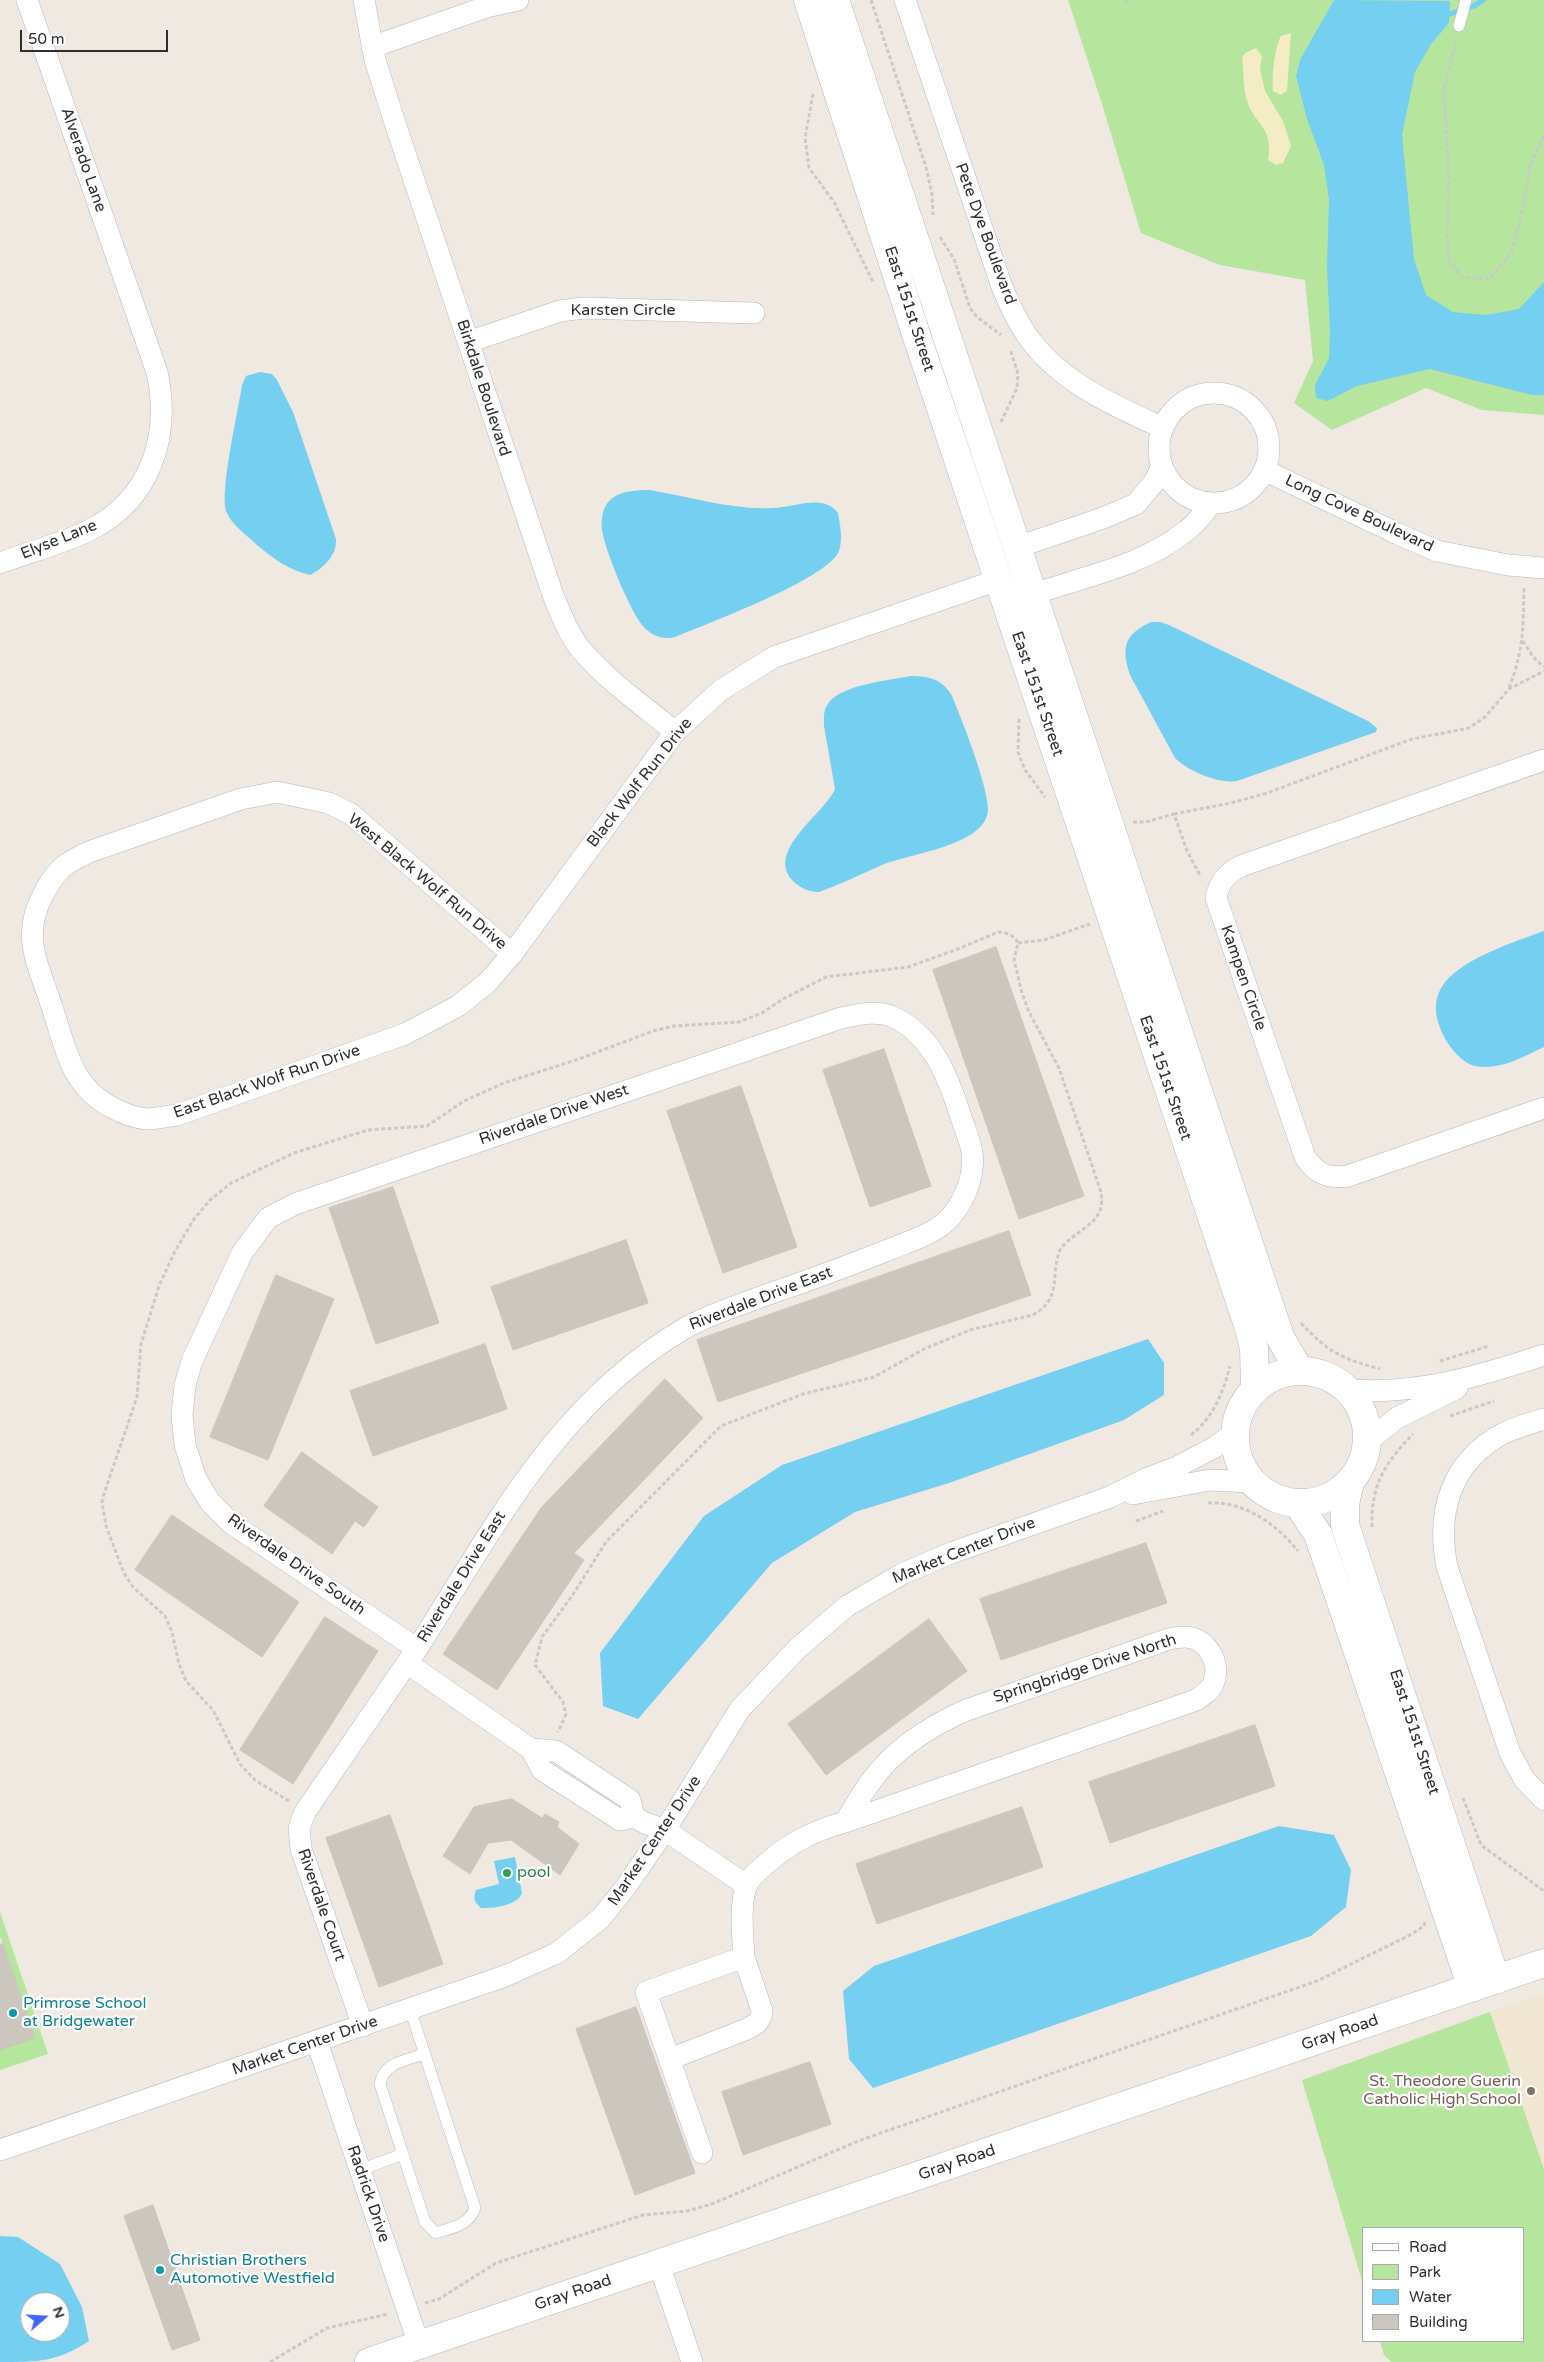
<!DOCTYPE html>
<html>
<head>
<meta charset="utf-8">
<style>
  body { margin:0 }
  #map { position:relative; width:1544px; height:2362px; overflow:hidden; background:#efe9e1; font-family:"Varela Round",sans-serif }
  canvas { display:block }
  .legend { position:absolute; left:1362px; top:2227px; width:162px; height:115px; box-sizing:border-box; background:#fff; border:1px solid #ababab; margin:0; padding:6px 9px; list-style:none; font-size:15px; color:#2e2e2e }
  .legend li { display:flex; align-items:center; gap:10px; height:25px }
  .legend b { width:25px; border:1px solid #ababab }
  .north { position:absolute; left:20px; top:2292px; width:50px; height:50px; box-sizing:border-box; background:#fff; border:1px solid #ababab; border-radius:50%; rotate:71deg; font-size:14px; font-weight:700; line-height:20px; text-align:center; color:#2e2e2e }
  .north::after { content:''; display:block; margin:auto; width:18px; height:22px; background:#4264fb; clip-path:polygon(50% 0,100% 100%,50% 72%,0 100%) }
  .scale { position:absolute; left:20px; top:30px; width:148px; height:22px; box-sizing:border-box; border:2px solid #2e2e2e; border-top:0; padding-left:6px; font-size:15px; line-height:18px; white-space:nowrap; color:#2e2e2e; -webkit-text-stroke:4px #fff; paint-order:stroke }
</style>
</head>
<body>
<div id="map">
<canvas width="1544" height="2362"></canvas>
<ul class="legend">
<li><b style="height:6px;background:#fff"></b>Road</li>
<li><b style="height:14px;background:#b6e59e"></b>Park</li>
<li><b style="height:14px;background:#75cff0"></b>Water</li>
<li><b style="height:14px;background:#cbc7bf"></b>Building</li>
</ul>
<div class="north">N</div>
<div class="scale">50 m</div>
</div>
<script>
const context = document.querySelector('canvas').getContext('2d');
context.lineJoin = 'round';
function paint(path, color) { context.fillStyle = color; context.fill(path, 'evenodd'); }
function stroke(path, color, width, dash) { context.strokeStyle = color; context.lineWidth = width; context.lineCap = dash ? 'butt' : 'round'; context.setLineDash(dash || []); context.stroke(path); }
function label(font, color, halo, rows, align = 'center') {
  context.font = font + ' "Varela Round",sans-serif'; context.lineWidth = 4.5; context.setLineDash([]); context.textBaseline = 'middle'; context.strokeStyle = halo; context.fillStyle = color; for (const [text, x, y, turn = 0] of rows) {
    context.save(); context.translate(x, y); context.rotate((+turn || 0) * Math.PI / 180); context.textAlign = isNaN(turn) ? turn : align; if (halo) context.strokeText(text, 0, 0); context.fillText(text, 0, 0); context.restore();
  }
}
paint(new Path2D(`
  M1544,1994v175l-54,-157z`), '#f0e6d1');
paint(new Path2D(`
  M1068,0h476v415l-62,-5 -56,-22 -94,42 -38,-27 19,-42 -8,-81 -85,-15 -79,-32 -39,-129z
  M0,1912l48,142 -48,16v-20l35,-13 -35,-101z
  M1490,2012l54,157v193h-153l-7,-7 -4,-14h143v-113h-160v56l-61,-204z`), '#b6e59e');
paint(new Path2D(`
  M1291,33l-4,58 -6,4 -8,-4c-1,-15 1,-42 8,-55z
  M1256,48l6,8 -2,13 5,22 18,30 8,25 -8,17 -7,2 -8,-5c6,-36 -15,-34 -22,-63 -3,-12 -2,-26 -4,-39l3,-5z`), '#f3ecc5');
paint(new Path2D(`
  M1334,0l116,1 -1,22 -18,21 -16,28 -13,63 12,124 12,36 27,17 33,3 33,-6 25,-27v113h-12l-102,-26 -73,17 -29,15 -12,-3 -1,-13 14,-27 1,-26 -3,-64 2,-68 -5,-35 -17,-46 -11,-43 4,-16z
  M260,372l12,2 5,6 16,32 43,127c1,16 -12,29 -26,36 -19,-4 -38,-17 -53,-30 -10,-10 -26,-20 -31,-34 -6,-22 12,-99 16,-126l4,-9z
  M650,490c40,7 82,20 123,18 21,0 50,-15 65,5 2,11 5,26 1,38 -11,28 -133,73 -164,86 -10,2 -19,1 -28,-7 -15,-12 -42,-80 -45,-100 -1,-7 0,-17 3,-23 8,-16 29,-17 45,-17z
  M1151,622h9l9,3 199,96 9,7 -1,4 -139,49c-19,3 -49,-10 -62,-23l-45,-83c-9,-28 -6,-40 21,-53z
  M911,676c18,0 30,3 40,18 10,23 38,94 37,116 -2,36 -81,44 -106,55 -21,9 -41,19 -63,27 -11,0 -19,-4 -27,-12 -26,-30 33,-67 43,-91l-11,-63c0,-8 -1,-16 4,-22 11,-19 62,-24 83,-28z
  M1544,931v116c-21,10 -45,24 -69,19 -21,-5 -41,-40 -39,-61 0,-8 5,-18 10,-24 21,-24 68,-39 98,-50z
  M1148,1339l16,24v32l-40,25 -175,63 -94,29 -83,51 -134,156 -35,-13 -3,-53 104,-137 78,-51z
  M1279,1826l55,9 17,35 -5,37 -35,29 -438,152 -24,-29 -6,-68 31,-25z
  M515,1857l7,36c-5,13 -28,15 -41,15 -7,-6 -8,-10 -5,-18l23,-6 -5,-23z
  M0,2236l18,1 42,27 22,43 7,34c-32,21 -51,21 -89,21zM30,2302h30v30h-30z`), '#75cff0');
stroke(new Path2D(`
  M1450,14l24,-8 9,-6`), '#75cff0', 5.5);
const building = new Path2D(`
  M996,947l88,249 -65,23 -86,-249z
  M884,1049l47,137 -61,21 -47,-137z
  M741,1086l56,161 -74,26 -56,-162z
  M393,1187l46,136 -63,21 -47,-136z
  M1009,1231l22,64 -313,107 -21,-62z
  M626,1240l22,63 -135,47 -22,-63z
  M276,1275l58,24 -66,161 -58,-23z
  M485,1344l22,65 -134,47 -23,-65z
  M665,1379l38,39 -129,135 10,7 -87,130 -54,-36 98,-146z
  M302,1452l76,55 -14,20 -9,-6 -23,33 -68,-48z
  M172,1515l127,87 -37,55 -127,-87z
  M1146,1543l21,60 -166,57 -21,-61z
  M325,1617l53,34 -85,133 -53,-34z
  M929,1619l38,52 -141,104 -38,-51z
  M1255,1725l20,61 -165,57 -21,-61z
  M512,1799l30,19 3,-4 14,8 -2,5 22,17 -19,31 -49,-35 -23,3 -18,31 -27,-18 31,-49z
  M1022,1807l21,60 -166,57 -21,-60z
  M390,1815l53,149 -64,23 -53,-149z
  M0,1944h3l32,94 -35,12z
  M636,2007l59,166 -60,22 -59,-166z
  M810,2062l21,62 -88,31 -21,-63z
  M153,2205l47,135 -28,10 -48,-134z`);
paint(building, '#cbc7bf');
stroke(building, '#cbc5ba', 1);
const lane = new Path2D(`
  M1459,26l7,-26
  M410,2009l65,199c-7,18 -22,19 -39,25l-11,-11 -45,-138c3,-21 26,-24 44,-30
  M360,2170l43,-16`);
const street = new Path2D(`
  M364,0l11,60 20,63 158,472c8,19 16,41 30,57 26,30 62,55 92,80
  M905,0l97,287c8,18 16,37 29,54 33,43 84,65 132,87
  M372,47l114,-40 32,-7
  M468,342l92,-31 23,-3 171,5
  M1159 448a55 55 0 1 1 110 0a55 55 0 1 1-110 0Z
  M1264,470l134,64 39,17 71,14 36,3
  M1018,547l85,-29 33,-14 19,-23 7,-16
  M0,563c29,-11 62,-19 90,-33 61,-31 81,-94 67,-158l-130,-372
  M1034,594c51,-18 109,-28 152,-63 10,-7 18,-19 26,-28
  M1544,760l-303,106c-14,7 -22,16 -25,32l89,259c11,17 23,22 43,19l196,-68
  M512,954l-161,-140 -22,-11 -52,-11 -36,7 -152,53c-23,11 -31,15 -44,39 -26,45 -6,74 8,119 13,39 18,76 58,97 11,6 24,11 36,12 9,0 20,-3 30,-4l228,-81 53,-28 29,-23 25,-29 163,-222 46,-42 53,-33 224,-77
  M1349,1390c68,5 131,-14 195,-35
  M1544,1419c-13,4 -27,8 -40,14 -53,28 -68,78 -57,134l63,186 14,26 20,21
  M1367,1442l30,-24 60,-30
  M1133,1494l77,-14 42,2
  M407,1663l124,86 11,21 78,50 14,-3 11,6 20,7 81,55
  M531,1749l25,2 74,49 4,17
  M363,2026l-62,-177 -2,-21 6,-16 102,-149 10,-14c77,-121 141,-248 270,-322 25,-14 53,-22 79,-32 41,-14 82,-29 122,-45 24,-10 53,-17 68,-40 8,-11 15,-28 16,-42 3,-16 -5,-33 -10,-48 -13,-41 -29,-86 -71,-104 -16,-6 -34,-1 -50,2l-546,186 -27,14 -26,35 -50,108 -7,24 -3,30 3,30 11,34 14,23 21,21 186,126
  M317,2042l102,303
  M670,2059l77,-30c9,-5 14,-7 15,-18l-18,-54
  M0,2150l505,-174 52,-23 44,-35 24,-30 40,-58 75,-121 58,-61 49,-42 55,-32 49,-21 159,-56 38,-19 29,-11 38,-20 19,-14
  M702,2153l-56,-161 98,-35c-1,-19 -5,-55 3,-72 3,-8 11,-14 18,-20 24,-22 48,-34 80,-43l351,-122c6,-4 14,-9 17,-16 9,-20 -6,-47 -28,-47 -5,0 -11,1 -16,2l-205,72c-35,16 -69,37 -92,69 -10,13 -18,28 -27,42
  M659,2264l33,98`);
const secondary = new Path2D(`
  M808,0l108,334 333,994 5,20 1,40
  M835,0l435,1307 11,32 18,31
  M1235 1437a66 66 0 1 1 132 0a66 66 0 1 1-132 0Z
  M1350,1482l-5,22v21l151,455
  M1297,1503l21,31 154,454
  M369,2362l1175,-399`);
stroke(lane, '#b4b7c1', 12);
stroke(street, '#b4b7c1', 22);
stroke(secondary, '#b4b7c1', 29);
stroke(new Path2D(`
  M871,0l55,167 6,27 1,21
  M1124,0l4,2 1,-2
  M1456,40l-12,49 5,91 -2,51 2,30 13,16 27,2 23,-27 11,-44 7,-42 14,-31
  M813,94l-8,44 4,30 25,34 39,80
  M940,237l14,22 16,49 7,9 24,18
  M1001,422l16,-34 1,-14 -8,-25
  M1523,641l10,16 11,10
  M1509,688c15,-39 14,-60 15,-101
  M1019,719l-1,33 7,18 20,27
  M1174,814l57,-11 36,-10 145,-54 57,-11 16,-11 24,-28 35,-18
  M1133,822h13l28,-8 13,37 14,26
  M1018,943l26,-3 46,-16
  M1301,1323c28,30 40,35 79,46
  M1440,1361l49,-15
  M1450,1416l44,-15
  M1191,1435c22,-17 32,-42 39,-69
  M1208,1503c37,-2 68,21 90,48
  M1136,1521l27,-10
  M1372,1527c-1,-42 12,-63 41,-93
  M1463,1798l18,47 63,46
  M289,1801l-34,-21 -15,-16 -27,-54 -27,-29 -7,-17 -7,-32 -7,-16 -32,-29 -9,-14 -18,-47 -4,-24 2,-8 33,-97 4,-53 18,-58 16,-35 19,-32 16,-19 21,-17 63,-30 74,-23 59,-4 37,-25 40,-18 75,-24 74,-28 21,-5 65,-4 23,-9 21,-14 43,-22 82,-10 50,-18 40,-17c8,0 16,3 20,11l-4,17 8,33 7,19 30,56 41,121c9,34 -20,37 -39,59 -12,26 3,49 -28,67l-63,15 -46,19 -50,28 -71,17 -82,32 -115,116 -34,54 -30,41 -7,28 28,37 3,12 -8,18
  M425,2303l14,-4 57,-36 147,-48 44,-4 25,-7 146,-63 459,-160 95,-47 12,-8 1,-4
  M270,2362l57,-34 61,-14`), '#c9c9c9', 3, [4, 2.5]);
stroke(lane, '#fff', 11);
stroke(street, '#fff', 21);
stroke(secondary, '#fff', 28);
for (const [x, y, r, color] of [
  [507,1873,5,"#2e9e5b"],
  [13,2013,5,"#0f9aa8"],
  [1531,2091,5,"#8d6e63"],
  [160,2270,5,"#0f9aa8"]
]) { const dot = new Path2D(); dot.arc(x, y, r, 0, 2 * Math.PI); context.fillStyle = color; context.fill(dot); stroke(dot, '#fff', 2); }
label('16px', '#2e2e2e', '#fff', [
  ["Alverado Lane",83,160,71],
  ["Pete Dye Boulevard",985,234,70],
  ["East 151st Street",909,309,72],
  ["Karsten Circle",623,311],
  ["Birkdale Boulevard",483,388,72],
  ["Long Cove Boulevard",1359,514,25],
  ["Elyse Lane",59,540,-22],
  ["East 151st Street",1037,694,71],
  ["Black Wolf Run Drive",640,783,-52],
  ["West Black Wolf Run Drive",427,882,40],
  ["Kampen Circle",1243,978,71],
  ["East 151st Street",1165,1078,71],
  ["East Black Wolf Run Drive",267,1082,-19],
  ["Riverdale Drive West",554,1115,-19],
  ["Riverdale Drive East",761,1299,-21],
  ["Market Center Drive",964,1551,-22],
  ["Riverdale Drive South",296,1565,35],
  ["Riverdale Drive East",462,1577,-58],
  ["Springbridge Drive North",1085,1669,-18],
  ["East 151st Street",1414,1732,72],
  ["Market Center Drive",655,1841,-56],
  ["Riverdale Court",321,1905,71],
  ["Gray Road",1340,2033,-19],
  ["Market Center Drive",305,2046,-19],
  ["Gray Road",957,2163,-19],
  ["Radrick Drive",368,2194,71],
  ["Gray Road",573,2293,-19]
]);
label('16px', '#27864d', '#fff', [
  ["pool",517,1873]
], 'left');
label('16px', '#0d838f', '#fff', [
  ["Primrose School",23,2004],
  ["at Bridgewater",23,2022],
  ["Christian Brothers",170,2261],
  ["Automotive Westfield",170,2279]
], 'left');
label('16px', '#785e54', '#fff', [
  ["St. Theodore Guerin",1521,2082],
  ["Catholic High School",1521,2100]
], 'right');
</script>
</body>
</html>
